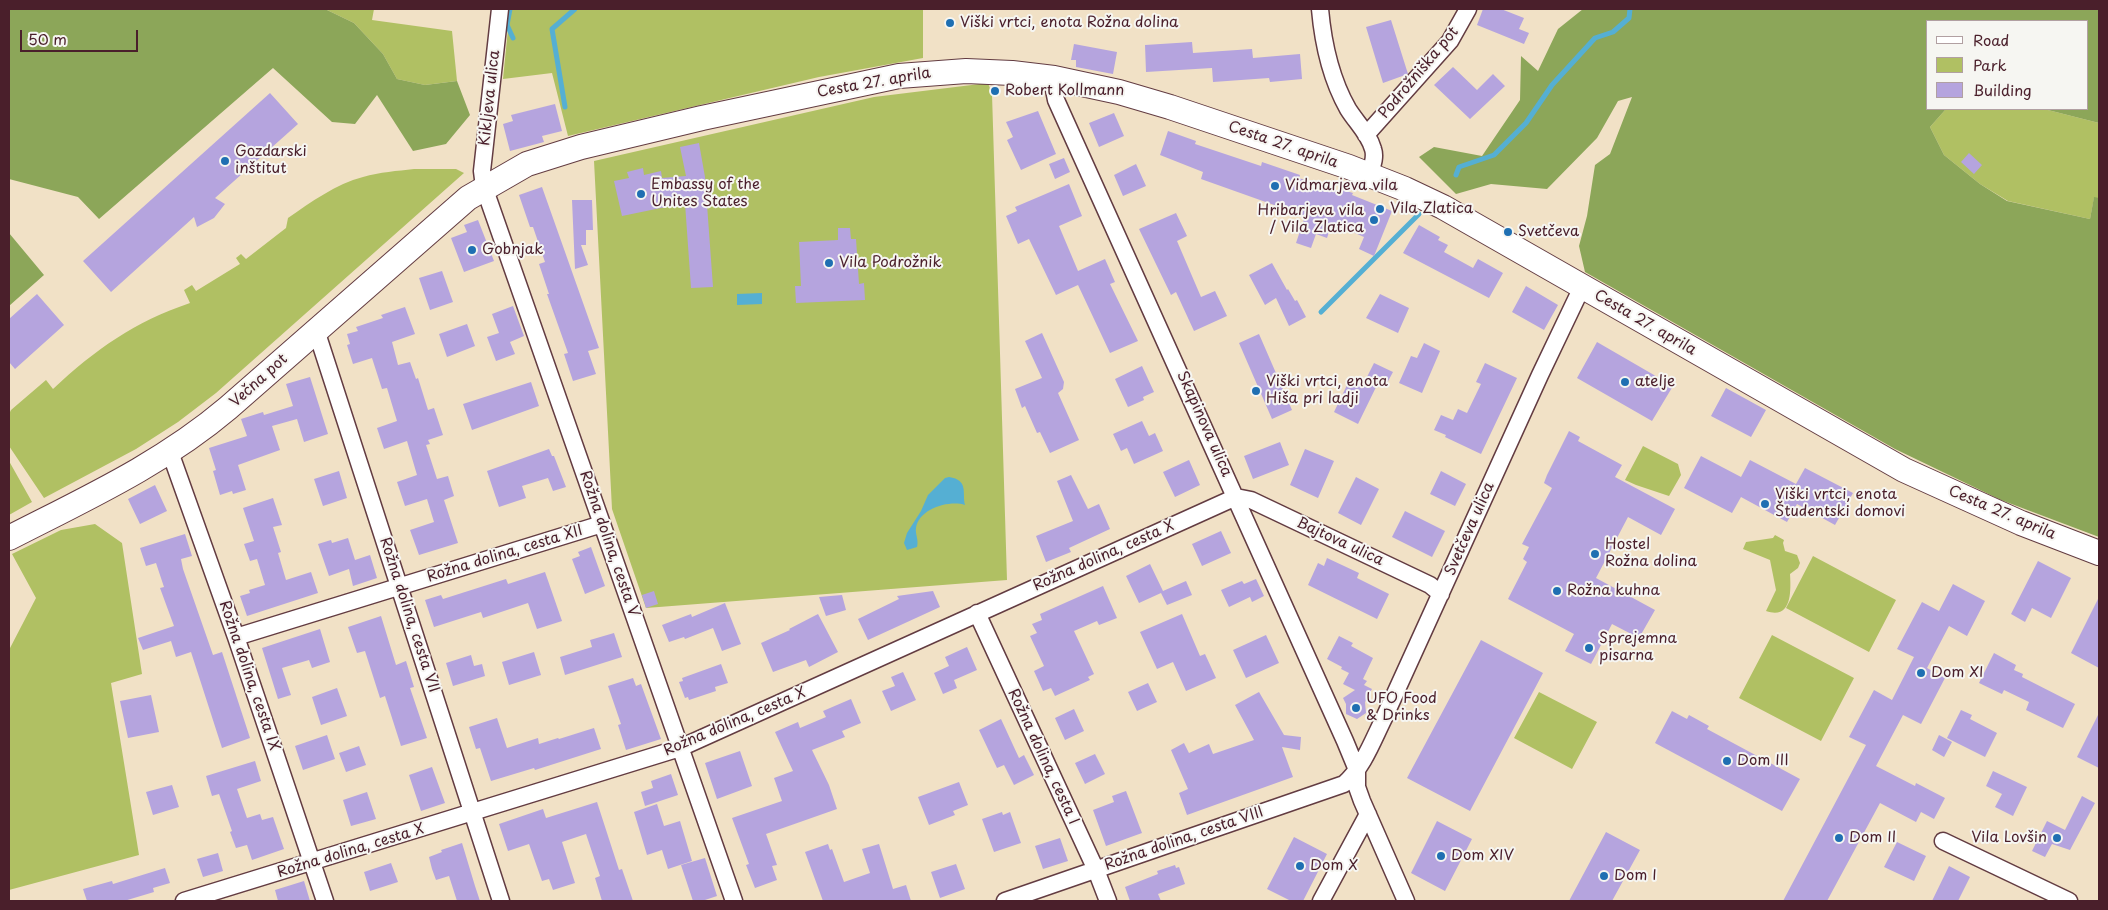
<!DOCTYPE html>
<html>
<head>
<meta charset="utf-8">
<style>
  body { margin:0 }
  #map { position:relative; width:2108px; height:910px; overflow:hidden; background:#f1e1c6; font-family:"Playpen Sans",sans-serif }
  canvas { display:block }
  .frame { position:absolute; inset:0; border:10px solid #4a1f2b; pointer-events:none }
  .legend { position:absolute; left:1926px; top:20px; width:162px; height:90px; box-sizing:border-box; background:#f6f6f2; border:1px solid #b1a0a2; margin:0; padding:6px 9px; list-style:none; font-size:15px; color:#4a1f2b }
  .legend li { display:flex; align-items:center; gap:10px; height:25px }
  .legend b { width:25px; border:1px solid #b1a0a2 }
  .scale { position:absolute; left:20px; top:30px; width:118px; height:22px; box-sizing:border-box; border:2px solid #4a1f2b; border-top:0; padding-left:6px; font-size:15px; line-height:18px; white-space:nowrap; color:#4a1f2b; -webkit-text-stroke:4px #f6f6f2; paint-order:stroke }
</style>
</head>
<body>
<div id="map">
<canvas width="2108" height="910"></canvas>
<div class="frame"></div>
<ul class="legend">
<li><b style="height:6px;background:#fff"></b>Road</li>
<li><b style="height:14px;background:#b0c063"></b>Park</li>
<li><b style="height:14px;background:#b5a4de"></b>Building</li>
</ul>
<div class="scale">50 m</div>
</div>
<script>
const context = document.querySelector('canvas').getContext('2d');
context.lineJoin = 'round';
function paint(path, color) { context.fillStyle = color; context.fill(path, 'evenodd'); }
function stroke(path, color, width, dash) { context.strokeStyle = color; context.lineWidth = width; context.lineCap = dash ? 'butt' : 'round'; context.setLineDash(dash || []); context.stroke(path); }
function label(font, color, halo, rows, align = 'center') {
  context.font = font + ' "Playpen Sans",sans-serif'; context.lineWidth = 4; context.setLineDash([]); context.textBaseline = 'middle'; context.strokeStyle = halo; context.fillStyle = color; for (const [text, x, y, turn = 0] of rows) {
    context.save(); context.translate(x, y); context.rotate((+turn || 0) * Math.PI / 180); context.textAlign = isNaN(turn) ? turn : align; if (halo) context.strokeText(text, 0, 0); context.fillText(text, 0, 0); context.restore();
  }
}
paint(new Path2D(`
  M325,9h49l-2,11 80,11 5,50 -32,4 -28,-6 -14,-25 -29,-31z
  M510,9h413v49l-104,19 -251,59 -16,-63 -49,6z
  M988,83l4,11 15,486 -361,28 -34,-99 -18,-348 280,-64z
  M1946,109h98l55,14v75h-5l-4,21 -82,-18 -28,-17 -36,-29 -14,-28z
  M414,169h42l8,4 -248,220 -38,29 -42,27 -92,49 -35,-52v-32l2,-4 35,-30 7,9c43,-40 81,-67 137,-86l-6,-13 8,-5 4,6 44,-27 -4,-6 5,-4 5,5 40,-31 2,-10c23,-16 48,-34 75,-41 17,-5 34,-6 51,-8z
  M1643,446l35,18 3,11 -12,21 -33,-11 -11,-5z
  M9,461l23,41 -23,13z
  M95,524l27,19 20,131 -31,9 28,172 -130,35v-240l27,-52 -24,-44 49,-24z
  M1775,535l9,5 -1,3 2,8 12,4 3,8 -2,5 -8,6c1,17 2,46 -24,37l10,-21 -6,-30 -27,-11 3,-7 27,-4z
  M1813,556l83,44 -27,52 -83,-44z
  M1772,635l82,43 -33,63 -82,-43z
  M1539,692l58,30 -25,47 -58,-31z`), '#b0c063');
paint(new Path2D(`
  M9,9h316l29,14 29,31 14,25 28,6 32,-4 13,34 -24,29 -33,7 -36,-56 -22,29 -23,-2 -59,-54 -174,151 -21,-22 -69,-18z
  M1583,9h516v114l-55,-14h43v-88h-160v88h19l-16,18 14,28 36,29 27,17 83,18 4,-22 5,1v339l-98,-37 -106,-51 -310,-177 -6,-26 8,-30 8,-51 15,-11 22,-57 -14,4 -21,37 -50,51 -56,-5 -35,10 -37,-37 15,-10 48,9 38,-56 1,-44 17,15 20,-42z
  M9,233l35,42 -35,31z`), '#8ca659');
paint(new Path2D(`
  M762,293v11l-25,1v-11z
  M949,477c20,3 13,16 16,28 -15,-5 -46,3 -49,23 -1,6 3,12 1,19l-10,3 -3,-7 3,-10 14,-22 7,-16 17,-17z`), '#55afd3');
stroke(new Path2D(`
  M510,9l-3,16 6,13
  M565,107l-13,-78 23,-20
  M1456,175l3,-8 35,-12 32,-32 26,-38 43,-47 18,-6 16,-14 1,-9
  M1321,312l98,-98`), '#55afd3', 5);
paint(new Path2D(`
  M1483,9h18l23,9 -5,11 10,4 -5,11 -47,-19z
  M1391,20l17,54 -25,9 -17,-56z
  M1192,42l1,11 59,-4 1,9 47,-4 2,25 -32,3 -1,-4 -56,4 -1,-14 -66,4 -1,-27z
  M1074,44l43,8 -4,22 -37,-7v-7h-5z
  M1453,67l24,23 16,-16 12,12 -35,33 -36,-34z
  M270,93l28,31 -83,74 10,6 -11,14 -17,9 -3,-10 -83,75 -28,-31z
  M555,104l7,27 -20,5 2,6 -34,9 -7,-27 10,-3 -2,-6z
  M1038,111l18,43 -35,16 -14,-30 6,-3 -7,-15z
  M1114,113l10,23 -25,11 -10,-24z
  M1168,131l28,10 -1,3 66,22 1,-4 38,13 -1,3 41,14v-3l13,4 -1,2 40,16 -18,45 -15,-7 5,-12 -32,-14 -5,15 -11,-4 -5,14 -15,-5 9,-27 -104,-37 2,-7 -43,-17z
  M699,143l6,34 8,110 -22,1 -6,-85 -63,13 -8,-35 15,-3 -2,-6 16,-4 1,7 17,-4 1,7 24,-2 -6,-29z
  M1969,153l13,12 -8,9 -13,-12z
  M1064,158l6,14 -15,7 -6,-15z
  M1136,164l10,22 -23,10 -9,-21z
  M1069,184l13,32 -23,10 19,45 27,-12 10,23 -5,2 28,57 -28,12 -32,-68 -22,10 -27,-56 -11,5 -12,-28 11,-5 -2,-4z
  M542,187l57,161 -11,3 8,23 -23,7 -9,-27 4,-1 -21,-59h2l-10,-30 6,-2 -12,-35h-3l-11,-32z
  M572,200h20l1,30h-7v15h-5l7,20 -13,4z
  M1176,213l11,23 -10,5 24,56 14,-6 12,25 -33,15 -18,-39 -5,3 -32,-66z
  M478,220l16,41 -30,11 -13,-34 16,-6 -3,-7z
  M1419,225l21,12 -2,3 10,5 -4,7 29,16 5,-9 25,14 -14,25 -86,-45z
  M838,228h12l1,11h5l3,45 5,-1 1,17 -69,3 -1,-17h6l-2,-44 39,-2z
  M1272,263l15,27 1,-1 7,12 2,-1 9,17 -17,9 -13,-28 -11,7 -16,-30z
  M442,271l11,31 -23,8 -11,-32z
  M1526,286l32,19 -14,25 -32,-18z
  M37,294l27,31 -49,44 -6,-7v-43z
  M1380,294l29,14 -11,25 -32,-15z
  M513,306l11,30 -14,6 5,12 -19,7 -9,-24 12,-4 -7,-19z
  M405,307l10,27 -23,8 6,23 12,-3 6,17 2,-1 10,32 6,-2 9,27 -15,5 2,4 -4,1 11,34 11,-3 6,20 -10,4 14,43 -39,12 -9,-25 24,-8 -7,-23 -22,7 -8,-24 20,-7 -10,-34 -23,8 -7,-21 20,-7 -10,-33 -5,1 -10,-31 -19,6 -6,-19 3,-1 -3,-10 11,-3 -2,-4 27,-9 -2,-3z
  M467,324l8,22 -28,11 -8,-23z
  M1042,333l22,49 -1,7 -5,4 21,47 -29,13 -10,-21 -3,1 -12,-27 -3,2 -7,-19 27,-11 -17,-37z
  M1259,334l33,76 -20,9 -33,-76z
  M1597,342l76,44 -21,35 -75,-43z
  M1424,343l16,8 -18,42 -23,-10 12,-27 6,2z
  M1374,363l19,9 -7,13 -7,-4 -21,43 -24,-12 15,-31 13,6z
  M1485,363l32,15 -36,76 -36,-17 1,-2 -12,-5 7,-15 12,5 5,-11 9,4 14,-29 -5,-2z
  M1142,366l12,26 -11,5 1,3 -16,7 -13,-28z
  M310,377l18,57 -24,8 -7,-23 -25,7 8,24 -42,15 8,25 -13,4 -1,-3 -12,4 -7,-24 3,-1 -7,-22 38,-12 -6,-17 22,-7 1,3 29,-9 -7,-22z
  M531,382l8,24 -67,24 -9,-26z
  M1726,388l40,22 -15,27 -40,-21z
  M1142,421l7,15 6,-3 8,18 -29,13 -7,-16 -6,3 -8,-17z
  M1569,431l11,6 -2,4 44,24 -7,12 60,32 -14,26 -33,-18 -32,61 59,32 -16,28 -27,-14 -21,40 -26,-13 9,-17 -66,-35 19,-37 -4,-3 6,-12 -7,-3 30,-56 -8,-5 3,-8z
  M1280,442l9,23 -36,14 -9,-23z
  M549,449l3,7h2l12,31 -13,4 -5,-13 -26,8 4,12 -27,9 -12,-36z
  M1305,449l29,12 -16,37 -28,-13z
  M1701,456l40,21 9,-17 46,24 9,-16 48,25 -18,32 -38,-21 -10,18 -46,-25 -9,16 -48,-25z
  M1189,460l11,25 -25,12 -12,-25z
  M339,471l8,27 -24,8 -9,-27z
  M1441,471l25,13 -11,22 -25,-12z
  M1071,475l17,34 11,-5 11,25 -41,19 2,4 -25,10 -10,-26 37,-15 -16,-40z
  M1356,477l23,12 -18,36 -23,-12z
  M155,485l12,26 -27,13 -12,-25z
  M273,498l9,27 -9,2 8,25 -3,1 8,27 25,-8 7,21 -71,23 -7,-20 10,-3 -1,-3 16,-5 -8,-26 -7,2 -6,-17 10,-3 -11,-33z
  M1405,511l40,20 -13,26 -40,-20z
  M1221,531l10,22 -29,13 -10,-22z
  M185,534l7,22 -11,3 2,10 30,86 9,-3 28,86 -28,10 -31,-96 -15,5 -5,-16 -28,9 -5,-12 36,-12 -14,-38 4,-1 -8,-24 -10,3 -6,-18z
  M348,538l7,22 15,-5 7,23 -24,8 -4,-17 -20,7 -11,-32 13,-4 1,3z
  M591,547l14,39 -20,8 -13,-35 8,-3 -2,-4z
  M1327,558l32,15 -2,5 32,16 -12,25 -69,-34 10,-22 6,3z
  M2038,561l33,17 -20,40 -19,-10 -7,14 -14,-8z
  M1150,564l13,27 23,-10 6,14 -25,10 -6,-12 -22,10 -13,-27z
  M545,572l17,49 -25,8 -9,-26 -45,15 -2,-6 -47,15 -9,-27 16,-5 2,4 63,-20 2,5z
  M1256,579l8,17 -12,6 -2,-5 -21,10 -8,-17 21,-9 2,3z
  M1953,584l32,17 -18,35 -18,-10 -22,42 18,10 -24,46 -18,-9 -27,51 39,20 1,-3 29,15 -11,21 -13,-7 -5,10 -36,-19 -53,98h-44l83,-156 -17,-8 25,-47 18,10 22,-43 -17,-8 25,-47 17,9z
  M1103,586l14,32 -18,7 -2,-4 -23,10 20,43 -6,3 2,3 -35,16 -4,-8 -8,3 -9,-20 10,-5 -14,-30 7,-3 -5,-9 10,-4 -2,-6z
  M654,591l4,13 -12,4 -4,-13z
  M933,591l7,16 -72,33 -10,-21 41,-20 -2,-3z
  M842,595l4,15 -20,6 -7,-19z
  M2099,597v71l-28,-15z
  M725,603l16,41 -19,7 -9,-23 -28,11 -1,-2 -15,5 -7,-17 29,-11 1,3z
  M818,614l20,38 -29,15 -3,-7 -33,12 -12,-29 29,-13 -1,-1z
  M1182,614l18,42 5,-2 11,24 -30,13 -13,-29 -16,7 -17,-37z
  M381,616l15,49 10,-4 8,26 -4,1 17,50 -26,8 -16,-50 -5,2 -15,-47 -8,2 -9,-26z
  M320,629l10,33 -18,6 -3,-8 -27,8 9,27 -13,4 -16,-51z
  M614,633l8,24 -57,18 -5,-18 32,-10 -2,-7z
  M1266,635l13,28 -33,15 -13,-28z
  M1339,636l14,7 -2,3 22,12 -10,21 4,2 -3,4 8,4 -7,13 1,11 -9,6 -11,-5v-10l-3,-6 12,-8 -12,-6 6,-11 -8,-4 1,-2 -15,-8z
  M1481,640l62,33 -73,138 -63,-33z
  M967,647l10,23 -23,10 3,8 -14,6 -9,-21 15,-7 -4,-9z
  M534,652l7,23 -32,10 -7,-23z
  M1994,653l22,12 -2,5 9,4 -1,3 53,27 -12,24 -37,-18 3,-8 -25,-12 -2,4 -23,-11z
  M471,655l3,11 8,-2 3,12 -32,10 -7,-23z
  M721,664l7,19 -13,4 1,4 -27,9 -1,-3 -3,1 -6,-16 4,-1 -1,-3z
  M903,672l13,28 -25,11 -9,-20 13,-5 -4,-9z
  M633,678l3,8 5,-2 20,55 -35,11 -8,-25 3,-1 -13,-38z
  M1148,683l9,19 -20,9 -9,-19z
  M337,688l10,28 -26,9 -9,-28z
  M1259,692l25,43 17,2 -1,13 -18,-3 11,30 -106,38 -8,-22 9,-4 -17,-39 13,-7 5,10 20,-9 4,10 41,-14 -19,-35z
  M151,695l8,37 -31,6 -8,-37z
  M851,699l10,24 -19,8 3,6 -33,13 17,35 8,24 -71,25 11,31 -5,1 5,14 -22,8 -9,-23 3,-1 -17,-46 50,-17 -8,-23 19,-7 -18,-39 23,-10 2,6 26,-11 -3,-6z
  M1074,709l10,22 -19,9 -10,-22z
  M1961,710l11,5 -2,4 27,14 -12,24 -38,-19z
  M1672,711l15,8 2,-4 20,11 -2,3 93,50 -18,32 -127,-68z
  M2099,713v55l-22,-11z
  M497,718l10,30 31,-10 1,6 19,-6 1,1 35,-11 7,21 -66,21 -1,-2 -43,13 -11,-33 -4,1 -7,-22z
  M1001,719l18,39 5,-3 10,20 -20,10 -10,-20 -7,3 -18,-38z
  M327,735l8,24 -32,11 -8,-24z
  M1939,735l13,7 -8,15 -12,-7z
  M359,746l7,19 -20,7 -7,-19z
  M740,751l12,35 -35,13 -12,-36z
  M1095,754l10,20 -20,10 -10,-21z
  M255,761l6,20 -24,8 10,29 13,-4 2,6 11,-3 11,32 -32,11 -5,-15 -11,3 -6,-16 2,-1 -13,-37 -7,2 -6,-20z
  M432,767l13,36 -24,8 -12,-36z
  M1993,771l34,16 -14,29 -18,-9 7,-13 -16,-8z
  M671,774l7,21 -33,11 -4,-14 12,-4 -2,-7z
  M959,782l9,23 -15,6 2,4 -26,10 -11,-28z
  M172,785l7,22 -26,8 -7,-23z
  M1126,791l16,42 -36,13 -13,-36 21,-8 -2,-6z
  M367,792l9,27 -25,7 -8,-26z
  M2082,796l13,7 -25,47 -18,-6 -7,13 -13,-6 15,-30 18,9z
  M597,802l22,68 3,-1 11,32h-31l-7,-23 5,-2 -14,-42 -24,8 13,41 -22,7 -4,-11 -7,2 -13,-37 -21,7 -9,-27 44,-15 3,9z
  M657,804l7,22 16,-5 12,40 -24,8 -6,-19 -15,5 -13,-43z
  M1002,812l1,3 7,-3 11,31 -27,9 -12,-33z
  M1437,821l35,18 -27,52 -34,-18z
  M1606,832l34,18 -28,51h-43z
  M1294,837l33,17 -24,47h-12l-24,-12z
  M1060,838l8,23 -25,8 -8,-23z
  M1897,842l29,14 -12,25 -30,-14z
  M462,843l13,43 5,15h-23l-8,-25 -13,4 -4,-11 -3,-12 13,-5 -1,-2z
  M828,844l2,6 2,-1 12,33 26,-9 -8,-24 17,-5 14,45 13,-4 5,16h-88l-18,-49z
  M218,853l5,18 -20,6 -6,-18z
  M705,858l12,38 -15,5h-9l-12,-36z
  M391,863l7,19 -28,9 -6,-19z
  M956,864l9,25 -25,9 -9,-26z
  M1175,865l1,3 3,-1 6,17 -27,10 3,7h-31l-5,-14 33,-13 -1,-3z
  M1949,866l21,11 -12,24h-26z
  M165,868l5,15 -17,5 1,4 -30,9h-37l-4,-12 29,-8 1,3z
  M304,881l6,20h-32l-3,-11z`), '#b5a4de');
const street = new Path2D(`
  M500,9l-18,162 2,16 250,714
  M1320,9c3,34 11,70 28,100 8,13 21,25 25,40 3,9 -1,17 -4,26
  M1054,78v12l2,10 289,641 12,29v17l5,14 44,100
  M1366,135l84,-94 18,-32
  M316,330l185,571
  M170,452l66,185 89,264
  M977,613l119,257 12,31
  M236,637l366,-113
  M1943,841l126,60
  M184,901l496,-153 556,-251 15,3 179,85 11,9
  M1005,901l339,-117c19,-16 29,-44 40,-66l156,-343 42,-88
  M1321,901l47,-87`);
const secondary = new Path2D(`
  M9,538c76,-39 153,-74 219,-130l240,-210 59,-34 54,-17 121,-29 197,-42 67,-5 46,2 42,5 65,14 51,15 179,60 56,22 38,18 461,263 117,53 78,30`);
stroke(street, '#633c42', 19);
stroke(secondary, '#633c42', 26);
stroke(street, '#fff', 16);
stroke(secondary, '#fff', 24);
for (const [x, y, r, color] of [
  [950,23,5,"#1f6fb2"],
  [995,91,5,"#1f6fb2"],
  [225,161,5,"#1f6fb2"],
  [1275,186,5,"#1f6fb2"],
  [641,194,5,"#1f6fb2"],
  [1380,209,5,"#1f6fb2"],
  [1374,220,5,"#1f6fb2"],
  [1508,232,5,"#1f6fb2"],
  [472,250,5,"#1f6fb2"],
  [829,263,5,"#1f6fb2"],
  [1625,382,5,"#1f6fb2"],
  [1256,391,5,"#1f6fb2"],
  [1765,504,5,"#1f6fb2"],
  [1595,554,5,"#1f6fb2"],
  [1557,591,5,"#1f6fb2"],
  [1589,648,5,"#1f6fb2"],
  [1921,673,5,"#1f6fb2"],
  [1356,708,5,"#1f6fb2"],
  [1727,761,5,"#1f6fb2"],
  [1839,838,5,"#1f6fb2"],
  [2057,838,5,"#1f6fb2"],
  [1441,856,5,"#1f6fb2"],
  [1300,866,5,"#1f6fb2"],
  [1604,876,5,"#1f6fb2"]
]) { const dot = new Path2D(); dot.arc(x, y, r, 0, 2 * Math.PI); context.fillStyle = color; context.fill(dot); stroke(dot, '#f6f6f2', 2); }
label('15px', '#4a1f2b', '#f6f6f2', [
  ["Viški vrtci, enota Rožna dolina",960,23],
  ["Robert Kollmann",1005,91],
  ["Gozdarski",235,152],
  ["inštitut",235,169],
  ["Embassy of the",651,185],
  ["Unites States",651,202],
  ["Vidmarjeva vila",1285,186],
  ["Vila Zlatica",1390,209],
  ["Hribarjeva vila",1364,211,"right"],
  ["/ Vila Zlatica",1364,228,"right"],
  ["Svetčeva",1518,232],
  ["Gobnjak",482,250],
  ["Vila Podrožnik",839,263],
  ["Viški vrtci, enota",1266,382],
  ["Hiša pri ladji",1266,399],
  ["atelje",1635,382],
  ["Viški vrtci, enota",1775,495],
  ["Študentski domovi",1775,512],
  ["Hostel",1605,545],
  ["Rožna dolina",1605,562],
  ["Rožna kuhna",1567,591],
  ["Sprejemna",1599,639],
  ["pisarna",1599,656],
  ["Dom XI",1931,673],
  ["UFO Food",1366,699],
  ["& Drinks",1366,716],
  ["Dom III",1737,761],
  ["Dom II",1849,838],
  ["Vila Lovšin",2047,838,"right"],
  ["Dom XIV",1451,856],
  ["Dom X",1310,866],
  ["Dom I",1614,876]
], 'left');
label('15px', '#4a1f2b', '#f6f6f2', [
  ["Podrožniška pot",1419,73,-50],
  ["Cesta 27. aprila",874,83,-10],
  ["Kikljeva ulica",490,98,-84],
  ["Cesta 27. aprila",1283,145,19],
  ["Cesta 27. aprila",1645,323,30],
  ["Večna pot",259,381,-42],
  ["Skapinova ulica",1204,424,66],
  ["Cesta 27. aprila",2002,513,23],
  ["Svetčeva ulica",1470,529,-66],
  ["Bajtova ulica",1340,542,25],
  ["Rožna dolina, cesta V",609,544,71],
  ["Rožna dolina, cesta XII",505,554,-17],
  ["Rožna dolina, cesta X",1104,556,-24],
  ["Rožna dolina, cesta VII",409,615,72],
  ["Rožna dolina, cesta IX",249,676,71],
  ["Rožna dolina, cesta X",735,722,-23],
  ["Rožna dolina, cesta I",1043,757,65],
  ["Rožna dolina, cesta VIII",1184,839,-19],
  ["Rožna dolina, cesta X",351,851,-17]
]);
</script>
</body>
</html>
